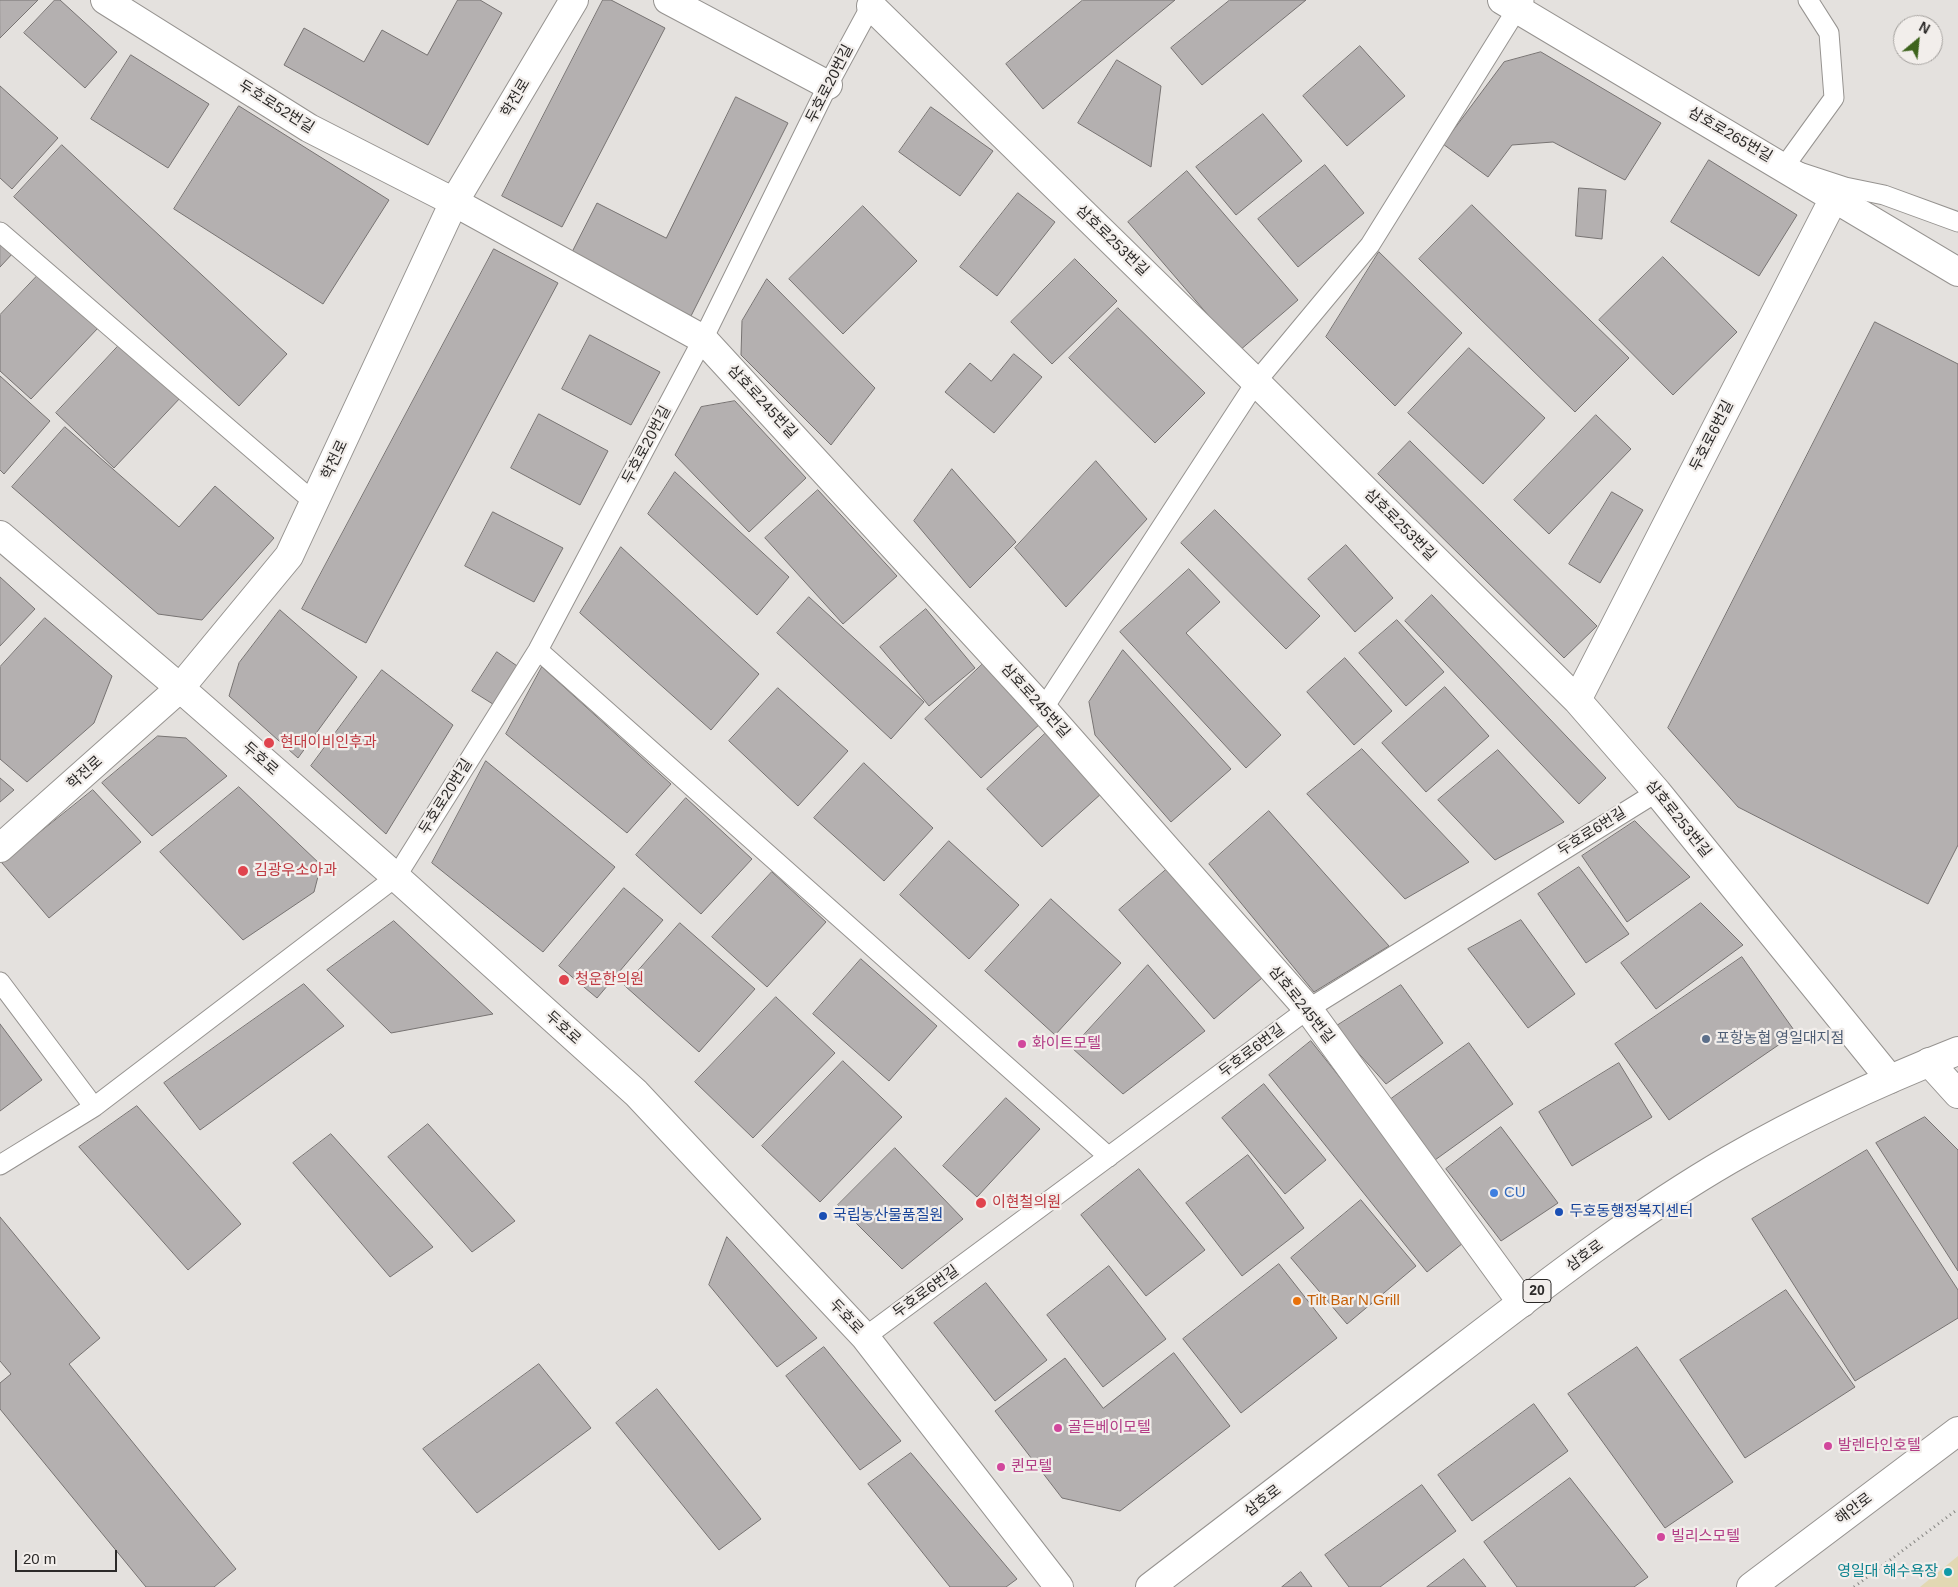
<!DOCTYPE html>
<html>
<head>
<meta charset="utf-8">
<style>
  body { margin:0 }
  #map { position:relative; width:1958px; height:1587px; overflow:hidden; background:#e4e1de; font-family:Helvetica,sans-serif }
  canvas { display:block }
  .north { position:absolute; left:1893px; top:15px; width:50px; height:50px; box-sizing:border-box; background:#f2eeeb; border:1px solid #a3a09d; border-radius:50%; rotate:28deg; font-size:14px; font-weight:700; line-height:20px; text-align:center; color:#2c2a29 }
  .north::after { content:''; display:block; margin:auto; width:18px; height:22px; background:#3d631c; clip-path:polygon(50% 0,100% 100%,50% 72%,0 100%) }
  .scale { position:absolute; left:15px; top:1550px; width:102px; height:22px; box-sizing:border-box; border:2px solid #2c2a29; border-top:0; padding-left:6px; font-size:15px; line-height:18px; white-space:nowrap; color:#2c2a29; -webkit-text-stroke:4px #f2eeeb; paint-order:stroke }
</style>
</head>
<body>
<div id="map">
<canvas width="1958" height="1587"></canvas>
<div class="north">N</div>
<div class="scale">20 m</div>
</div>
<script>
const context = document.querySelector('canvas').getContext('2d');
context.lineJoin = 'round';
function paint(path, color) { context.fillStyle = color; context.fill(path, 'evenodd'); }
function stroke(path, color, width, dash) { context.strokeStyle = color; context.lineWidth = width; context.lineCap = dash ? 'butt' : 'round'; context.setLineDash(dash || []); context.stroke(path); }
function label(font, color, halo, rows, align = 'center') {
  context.font = font + ' Helvetica,"Noto Sans KR",sans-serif'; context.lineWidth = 4.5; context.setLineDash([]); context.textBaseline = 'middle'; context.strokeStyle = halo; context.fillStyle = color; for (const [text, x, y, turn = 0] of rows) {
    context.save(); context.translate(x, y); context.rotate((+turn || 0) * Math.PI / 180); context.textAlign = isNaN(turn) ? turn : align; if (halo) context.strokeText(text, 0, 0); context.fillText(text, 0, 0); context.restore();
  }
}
paint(new Path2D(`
  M1958,1556v31h-38z`), '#e2d8b3');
const building = new Path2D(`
  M0,0h38l-38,38z
  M55,0h5l57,52 -32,36 -61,-55z
  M458,0h22l22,13 -74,132 -144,-80 20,-37 60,34 18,-32 45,25z
  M603,0h8l54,28 -103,199 -60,-31z
  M1083,0h92l-132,109 -37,-45z
  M1230,0h76l-104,85 -31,-37z
  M1360,46l45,50 -58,50 -44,-50z
  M1541,52l120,71 -36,57 -72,-38 -41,3 -24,32 -45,-33 61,-82z
  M131,55l78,49 -41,64 -77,-49z
  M1117,60l44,26 -10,81 -73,-44z
  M0,86l58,52 -46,51 -12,-11z
  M736,97l52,26 -97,193 -121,-60 27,-53 69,35z
  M239,106l150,94 -66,104 -149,-95z
  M931,107l62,44 -33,45 -61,-44z
  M1263,114l39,47 -66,54 -40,-48z
  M62,145l225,209 -48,52 -225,-209z
  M1709,160l88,55 -38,61 -88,-54z
  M1325,165l39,48 -66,54 -40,-48z
  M1187,171l111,129 -59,51 -111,-129z
  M1579,188l27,2 -4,49 -26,-3z
  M1018,193l37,29 -58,74 -37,-29z
  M1472,205l157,153 -54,54 -156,-153z
  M863,206l54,55 -74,73 -54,-55z
  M0,239l14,13 -14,15z
  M494,249l64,34 -192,360 -64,-34z
  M1379,252l83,81 -67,73 -69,-69z
  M1663,257l74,75 -64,63 -74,-75z
  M1075,259l42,42 -65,63 -41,-42z
  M40,273l58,55 -67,71 -31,-28v-56z
  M767,279l108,109 -44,57 -90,-90 1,-34z
  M1118,308l87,85 -50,50 -86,-85z
  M1875,322l83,42v481l-30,59 -190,-97 -70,-79z
  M590,335l70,37 -29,53 -69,-36z
  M123,341l59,55 -68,72 -58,-55z
  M1469,348l76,70 -62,66 -75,-71z
  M1014,354l28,23 -48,56 -49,-41 25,-29 21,18z
  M0,376l50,45 -46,53 -4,-4z
  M735,401l71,77 -57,54 -74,-77 26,-48z
  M539,414l69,37 -28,54 -69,-37z
  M1596,415l35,34 -82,85 -35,-34z
  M65,427l114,100 36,-41 59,52 -72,82 -44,-6 -146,-127z
  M1410,441l187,185 -33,32 -186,-184z
  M1096,461l51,58 -81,88 -51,-59z
  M952,469l64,73 -46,46 -56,-67z
  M675,472l114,105 -32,38 -109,-101z
  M818,490l79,86 -54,48 -78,-86z
  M1612,492l31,18 -43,73 -31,-19z
  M1215,510l105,106 -34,33 -105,-106z
  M493,512l70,36 -29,54 -69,-36z
  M1346,545l47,53 -38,34 -47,-53z
  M621,547l138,127 -48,56 -131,-117z
  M1189,569l31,33 -34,31 95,102 -35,33 -126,-136z
  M0,577l35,32 -35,37z
  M1432,595l174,183 -27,26 -174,-183z
  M809,597l115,105 -33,37 -114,-106z
  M926,609l49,59 -46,38 -49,-59z
  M280,610l77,67 -59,81 -69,-62 10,-33z
  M45,618l67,58 -18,47 -67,59 -27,-23v-92z
  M1397,620l47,52 -38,34 -47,-53z
  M1123,650l108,119 -60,53 -76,-87 -6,-33z
  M497,652l23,16 -24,38 -24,-15z
  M1345,658l47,53 -38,34 -47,-53z
  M986,661l55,62 -60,55 -56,-59z
  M542,667l129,117 -44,49 -121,-99z
  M382,670l71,55 -67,109 -75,-68z
  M1445,687l44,49 -63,56 -44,-49z
  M778,688l70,63 -50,55 -69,-65z
  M1048,731l54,62 -60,54 -55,-58z
  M158,736l28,2 41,38 -75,60 -50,-53z
  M1362,749l107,113 -64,37 -98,-105z
  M1498,750l66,72 -69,38 -57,-60z
  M486,761l129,106 -72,85 -111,-89z
  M864,763l69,65 -49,53 -70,-63z
  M0,778l14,12 -14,12z
  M239,787l82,78 -7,27 -71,48 -83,-88z
  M93,790l48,52 -92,76 -47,-55z
  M686,798l66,61 -51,55 -65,-59z
  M1269,811l120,135 -75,46 -105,-128z
  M1635,821l55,56 -63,45 -45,-66z
  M949,841l70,64 -50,54 -69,-64z
  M1579,867l50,67 -43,29 -48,-69z
  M1167,869l95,109 -48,41 -95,-109z
  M772,872l54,50 -59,65 -55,-50z
  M624,888l39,32 -66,78 -38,-32z
  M1051,899l70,64 -66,72 -70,-64z
  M1701,903l42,42 -87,64 -35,-46z
  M1521,920l54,74 -47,34 -60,-79z
  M394,921l99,93 -102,19 -64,-63z
  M680,923l75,66 -56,63 -74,-66z
  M1742,957l54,76 -127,87 -54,-76z
  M861,959l76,67 -48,55 -76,-67z
  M1148,965l57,66 -82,63 -51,-46z
  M304,984l40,42 -144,104 -36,-47z
  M1401,985l42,58 -57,41 -51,-57z
  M776,997l59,56 -82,85 -58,-56z
  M0,1024l42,56 -42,31z
  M1311,1041l157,198 -41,33 -158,-197z
  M1469,1043l44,61 -78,56 -44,-61z
  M843,1061l59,56 -82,85 -58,-56z
  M1619,1063l33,54 -80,49 -33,-54z
  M1264,1084l62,76 -41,34 -63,-76z
  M1006,1098l34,31 -63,68 -34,-31z
  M137,1106l104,118 -53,46 -109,-123z
  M1925,1117l33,33v121l-82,-128z
  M428,1124l87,97 -43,31 -84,-95z
  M1501,1127l57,76 -57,38 -55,-72z
  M331,1134l102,113 -43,30 -97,-114z
  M895,1148l68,71 -61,50 -64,-64z
  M1867,1150l91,140v28l-103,63 -103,-162z
  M1248,1155l56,73 -62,48 -56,-73z
  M1139,1169l66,81 -59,46 -65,-81z
  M1361,1200l55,66 -69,58 -56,-66z
  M0,1217l100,121 -31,26 167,205 -22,18h-68l-146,-178v-26l11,-9 -11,-13z
  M727,1237l90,101 -40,29 -68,-82z
  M1279,1264l58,74 -96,75 -58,-74z
  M1109,1266l57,73 -63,48 -56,-72z
  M986,1283l61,77 -52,41 -61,-78z
  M1786,1290l69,97 -110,71 -65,-98z
  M824,1347l77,94 -41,29 -74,-94z
  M1637,1347l96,135 -68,46 -97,-134z
  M1174,1353l56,73 -110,85 -58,-13 -67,-87 70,-53 38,50z
  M539,1364l52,64 -114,85 -54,-64z
  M657,1389l104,130 -42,31 -103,-127z
  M1534,1404l34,47 -96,70 -34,-46z
  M911,1453l106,126 -11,8h-56l-82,-103z
  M1570,1478l78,99 -14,10h-117l-33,-45z
  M1422,1485l34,46 -76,56h-31l-24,-32z
  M1464,1559l22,28h-59z
  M1301,1572l11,15h-30z`);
paint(building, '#b4b0b0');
stroke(building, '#777372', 1);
const service = new Path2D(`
  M1808,0l21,33 5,65 -50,69 61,20 39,8 74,27
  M0,232l315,271
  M538,650l571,507
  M1043,709l213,-327 114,-137 147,-236 7,-8
  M0,982l94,125
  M0,1165l94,-58 302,-230 142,-227 165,-311 125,-254 46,-85
  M865,1337l443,-328 349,-217`);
const minor = new Path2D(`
  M105,0l204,128 145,74 249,137 340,370 265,300 214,294
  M668,0l160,85
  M1502,0l456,272
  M871,6l385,376 321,318 80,92 233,287
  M1577,700l257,-502
  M0,848l180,-160 109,-132 165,-354 120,-202
  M1929,1062l29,32`);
const tertiary = new Path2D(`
  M0,535l180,153 216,189 240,216 229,244 194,250
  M1751,1587l207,-156`);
const primary = new Path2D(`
  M1150,1587c101,-77 202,-155 303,-232 89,-68 178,-138 276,-195 73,-42 150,-78 229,-109`);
stroke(service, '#969390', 21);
stroke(minor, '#969390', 30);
stroke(tertiary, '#969390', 30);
stroke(primary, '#969390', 30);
stroke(new Path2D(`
  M1854,1587l104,-78`), '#82807e', 3, [1, 4]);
stroke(service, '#fff', 19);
stroke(minor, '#fff', 28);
stroke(tertiary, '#fff', 28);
stroke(primary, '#fff', 28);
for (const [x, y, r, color] of [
  [269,743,6,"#e0444e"],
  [243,871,6,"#e0444e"],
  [564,980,6,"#e0444e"],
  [1706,1039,5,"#5c6f8a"],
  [1022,1044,5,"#d1479c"],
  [1494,1193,5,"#3f7fe0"],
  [981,1203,6,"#e0444e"],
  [1559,1212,5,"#1a4fb4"],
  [823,1216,5,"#1a4fb4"],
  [1297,1301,5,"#e8710a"],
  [1058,1428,5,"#d1479c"],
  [1828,1446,5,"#d1479c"],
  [1001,1467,5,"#d1479c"],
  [1661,1537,5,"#d1479c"],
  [1948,1572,5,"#0f9aa8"]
]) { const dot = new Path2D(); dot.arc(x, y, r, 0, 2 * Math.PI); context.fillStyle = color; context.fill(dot); stroke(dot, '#f2eeeb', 2); }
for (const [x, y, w] of [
  [1537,1291,28]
]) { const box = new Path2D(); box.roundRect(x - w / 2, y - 11.5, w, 23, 4); context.fillStyle = '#f2eeeb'; context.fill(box); stroke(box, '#2c2a29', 1); }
label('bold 14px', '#2c2a29', null, [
  ["20",1537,1291]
]);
label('15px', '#2c2a29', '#f2eeeb', [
  ["두호로20번길",830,84,-63],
  ["학전로",516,98,-59],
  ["두호로52번길",276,107,32],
  ["삼호로265번길",1730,135,30],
  ["삼호로253번길",1112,241,44],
  ["삼호로245번길",762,402,47],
  ["두호로6번길",1712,436,-63],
  ["두호로20번길",647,445,-62],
  ["학전로",335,460,-65],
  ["삼호로253번길",1400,525,45],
  ["삼호로245번길",1035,701,48],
  ["두호로",260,759,41],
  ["학전로",85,773,-42],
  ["두호로20번길",446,797,-58],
  ["삼호로253번길",1678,819,51],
  ["두호로6번길",1592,832,-32],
  ["삼호로245번길",1301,1005,51],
  ["두호로",563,1028,42],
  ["두호로6번길",1252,1051,-37],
  ["삼호로",1585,1256,-36],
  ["두호로6번길",926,1292,-36],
  ["두호로",846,1317,47],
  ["삼호로",1263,1501,-37],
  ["해안로",1854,1509,-37]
]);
label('15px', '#be3a42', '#f2eeeb', [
  ["현대이비인후과",280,743],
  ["김광우소아과",254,871],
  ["청운한의원",575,980],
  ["이현철의원",992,1203]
], 'left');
label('15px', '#4e5e75', '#f2eeeb', [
  ["포항농협 영일대지점",1716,1039]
], 'left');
label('15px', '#b23c85', '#f2eeeb', [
  ["화이트모텔",1032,1044],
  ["골든베이모텔",1068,1428],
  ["발렌타인호텔",1838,1446],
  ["퀸모텔",1011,1467],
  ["빌리스모텔",1671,1537]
], 'left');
label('15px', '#366cbe', '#f2eeeb', [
  ["CU",1504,1193]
], 'left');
label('15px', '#164399', '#f2eeeb', [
  ["두호동행정복지센터",1569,1212],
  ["국립농산물품질원",833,1216]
], 'left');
label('15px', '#c56008', '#f2eeeb', [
  ["Tilt Bar N Grill",1307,1301]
], 'left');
label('15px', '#0d838f', '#f2eeeb', [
  ["영일대 해수욕장",1938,1572]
], 'right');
</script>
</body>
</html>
